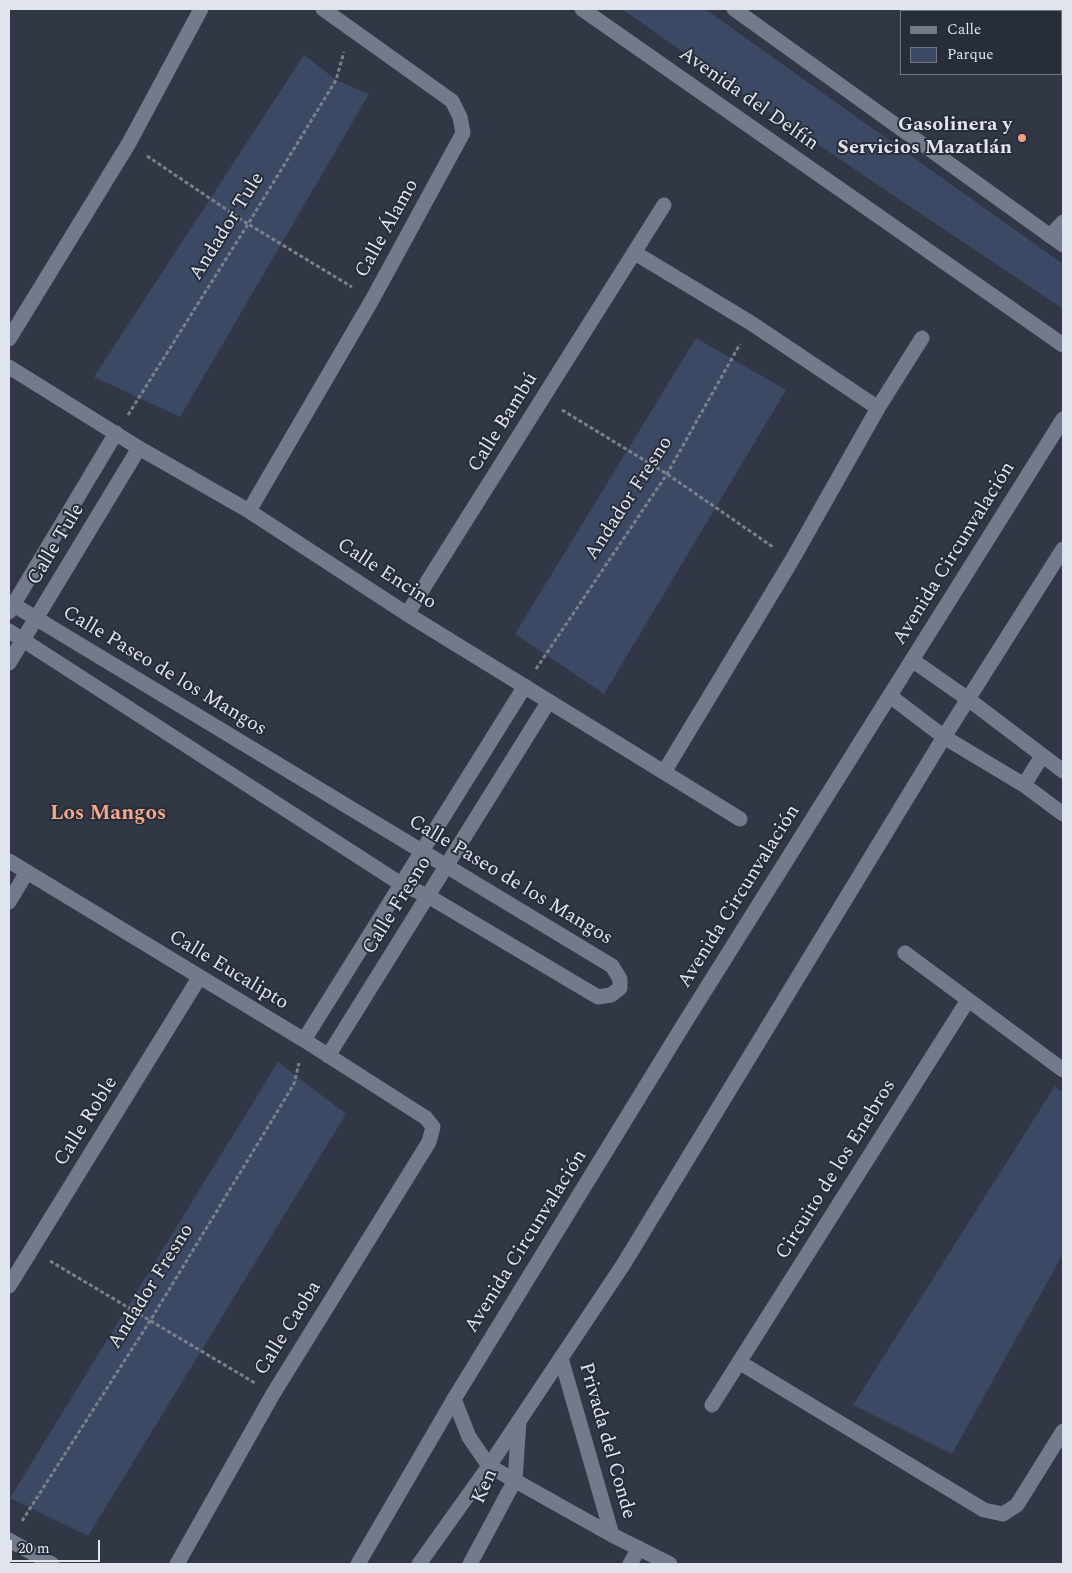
<!DOCTYPE html>
<html>
<head>
<meta charset="utf-8">
<style>
  body { margin:0 }
  #map { position:relative; width:1072px; height:1573px; overflow:hidden; background:#313744; font-family:Spectral,serif }
  canvas { display:block }
  .frame { position:absolute; inset:0; border:10px solid #e0e4ec; pointer-events:none }
  .legend { position:absolute; left:900px; top:10px; width:162px; height:65px; box-sizing:border-box; background:#272d39; border:1px solid #717681; margin:0; padding:6px 9px; list-style:none; font-size:15px; color:#e0e4ec }
  .legend li { display:flex; align-items:center; gap:10px; height:25px }
  .legend b { width:25px; border:1px solid #717681 }
  .scale { position:absolute; left:10px; top:1540px; width:90px; height:22px; box-sizing:border-box; border:2px solid #e0e4ec; border-top:0; padding-left:6px; font-size:15px; line-height:18px; white-space:nowrap; color:#e0e4ec; -webkit-text-stroke:4px #272d39; paint-order:stroke }
</style>
</head>
<body>
<div id="map">
<canvas width="1072" height="1573"></canvas>
<div class="frame"></div>
<ul class="legend">
<li><b style="height:6px;background:#737a89"></b>Calle</li>
<li><b style="height:14px;background:#3c4965"></b>Parque</li>
</ul>
<div class="scale">20 m</div>
</div>
<script>
const context = document.querySelector('canvas').getContext('2d');
context.lineJoin = 'round';
function paint(path, color) { context.fillStyle = color; context.fill(path, 'evenodd'); }
function stroke(path, color, width, dash) { context.strokeStyle = color; context.lineWidth = width; context.lineCap = dash ? 'butt' : 'round'; context.setLineDash(dash || []); context.stroke(path); }
function label(font, color, halo, rows, align = 'center') {
  context.font = font + ' Spectral,serif'; context.lineWidth = 4; context.setLineDash([]); context.textBaseline = 'middle'; context.strokeStyle = halo; context.fillStyle = color; for (const [text, x, y, turn = 0] of rows) {
    context.save(); context.translate(x, y); context.rotate((+turn || 0) * Math.PI / 180); context.textAlign = isNaN(turn) ? turn : align; if (halo) context.strokeText(text, 0, 0); context.fillText(text, 0, 0); context.restore();
  }
}
paint(new Path2D(`
  M622,9h83l358,255v45l-310,-208z
  M304,55l32,25 33,14 -189,323 -86,-40z
  M696,338l90,52 -182,304 -89,-60z
  M278,1062l68,52 -258,422 -78,-38z
  M1055,1086l8,7v161l-111,200 -99,-49z`), '#3c4965');
stroke(new Path2D(`
  M147,156l101,68 104,63
  M562,410l105,64 106,73
  M128,415l120,-191 88,-144 8,-28
  M536,669l131,-195 73,-130
  M50,1261l205,122
  M22,1521l128,-200 144,-237 5,-21`), '#7b808b', 3, [4, 2.5]);
stroke(new Path2D(`
  M1045,9l2,2
  M1061,30l2,3
  M1050,236l13,-14
  M635,253l116,70 127,85
  M9,339l120,-196 72,-134
  M9,367l130,81 110,63 158,103 333,205
  M249,511l123,-211 91,-167 -3,-16 -8,-16 -129,-92
  M9,602l603,364 8,13v9l-9,7 -13,2 -170,-101 -27,-12 -392,-253
  M9,612l107,-179
  M407,614l257,-409
  M912,660l56,39 95,72
  M9,663l130,-215
  M890,696l54,41 80,48 39,29
  M664,772l128,-212 86,-152 44,-70
  M1024,785l18,-29
  M9,861l295,179 122,78 7,9 -4,15 -156,252 -96,170
  M9,902l18,-30
  M905,953l158,117
  M304,1040l221,-354
  M328,1056l221,-355
  M9,1286l190,-308
  M561,1358l51,177
  M739,1362l245,148 19,4 14,-9 46,-74
  M454,1399l15,38 20,29 123,69 58,29
  M712,1405l256,-405
  M9,1540l43,24
  M470,1564l45,-84 4,-59
  M630,1564l9,-16`), '#737a89', 15);
stroke(new Path2D(`
  M582,9l481,336
  M734,9l329,236
  M358,1564l96,-165 230,-375 379,-605
  M419,1564l70,-98 134,-201 321,-528 119,-188`), '#737a89', 15);
for (const [x, y, r, color] of [
  [1022,138,5,"#f3a082"]
]) { const dot = new Path2D(); dot.arc(x, y, r, 0, 2 * Math.PI); context.fillStyle = color; context.fill(dot); stroke(dot, '#272d39', 2); }
label('20px', '#e0e4ec', '#272d39', [
  ["Avenida del Delfín",748,100,35],
  ["Andador Tule",228,227,-58],
  ["Calle Álamo",388,229,-61],
  ["Calle Bambú",504,423,-58],
  ["Andador Fresno",630,499,-57],
  ["Calle Tule",57,545,-59],
  ["Avenida Circunvalación",955,554,-58],
  ["Calle Encino",386,575,33],
  ["Calle Paseo de los Mangos",164,672,31],
  ["Calle Paseo de los Mangos",510,881,31],
  ["Avenida Circunvalación",740,897,-58],
  ["Calle Fresno",398,906,-58],
  ["Calle Eucalipto",228,971,31],
  ["Calle Roble",87,1122,-58],
  ["Circuito de los Enebros",837,1170,-58],
  ["Avenida Circunvalación",527,1242,-58],
  ["Andador Fresno",152,1287,-58],
  ["Calle Caoba",289,1329,-58],
  ["Privada del Conde",606,1441,74],
  ["Ken",486,1487,-66]
]);
label('bold 20px', '#e0e4ec', '#272d39', [
  ["Gasolinera y",1012,126],
  ["Servicios Mazatlán",1012,149]
], 'right');
label('bold 21px', '#f6a88c', '#272d39', [
  ["Los Mangos",108,815]
]);
</script>
</body>
</html>
